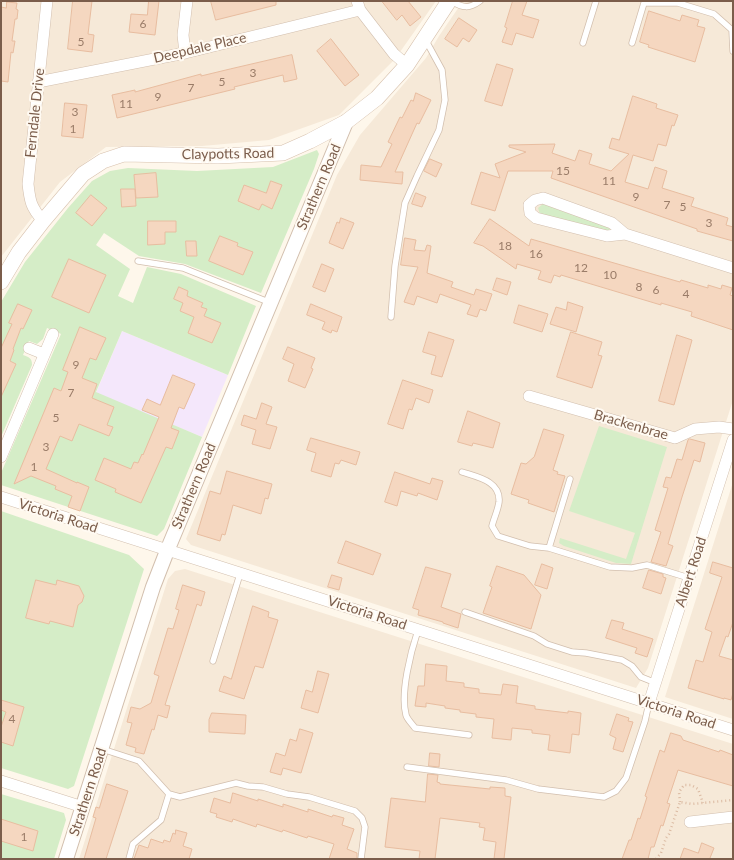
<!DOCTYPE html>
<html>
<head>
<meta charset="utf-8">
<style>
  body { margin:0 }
  #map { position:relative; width:734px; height:860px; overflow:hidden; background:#fef7eb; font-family:Lato,sans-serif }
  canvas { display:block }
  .frame { position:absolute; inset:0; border:2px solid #7b5d4b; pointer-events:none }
</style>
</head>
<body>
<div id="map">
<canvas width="734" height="860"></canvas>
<div class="frame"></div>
</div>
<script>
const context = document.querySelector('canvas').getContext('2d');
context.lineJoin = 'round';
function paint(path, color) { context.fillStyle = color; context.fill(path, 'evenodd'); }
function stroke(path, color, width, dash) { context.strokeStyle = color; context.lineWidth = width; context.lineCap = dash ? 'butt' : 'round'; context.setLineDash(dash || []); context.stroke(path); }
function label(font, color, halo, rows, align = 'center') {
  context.font = font + ' Lato,sans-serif'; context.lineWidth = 4; context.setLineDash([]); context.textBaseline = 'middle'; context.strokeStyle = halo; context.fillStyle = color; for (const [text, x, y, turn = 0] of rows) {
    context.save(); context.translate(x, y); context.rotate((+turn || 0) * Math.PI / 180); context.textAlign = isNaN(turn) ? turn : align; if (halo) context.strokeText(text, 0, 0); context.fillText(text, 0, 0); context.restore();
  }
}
paint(new Path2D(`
  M1,1h435l-41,58 -56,56 -70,25 -67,6 -96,1 -46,35 -59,75z
  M463,1h270v399l-85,268 -12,20 -445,-143 -5,-6 151,-364 23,-40 66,-77 13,-22z
  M733,482v237l-68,-22z
  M185,569l548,175v115h-654l89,-280 7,-8z`), '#f6e9d8');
paint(new Path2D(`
  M122,331l106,44 -26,62 -106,-44z`), '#f4e7fb');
paint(new Path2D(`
  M317,150l2,4 -5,15 -53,124 -76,-29 -46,-8 -35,-23 -8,12 34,24 -12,27 15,7 14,-36 34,7 75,32 -28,69 -106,-44 -26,61 106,45 -38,92 -7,7 -156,-51v-12l60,-139 -14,-6 -4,11 -6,5 -8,-3 -6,14c6,2 9,3 9,10l-31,72v-135l24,-40 43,-54 24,-27 18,-10 18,-3 69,3 76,-4z
  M543,204l67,24 -1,4 -69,-18 -2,-6z
  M599,426l68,21 -36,117 -15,-1 -52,-17 -5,-3 1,-5 66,21 9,-26 -66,-22z
  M1,511l128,44 15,14 -70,217 -6,3 -67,-21z
  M1,794l63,19 2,7 -12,39h-53z`), '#d5edc7');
const building = new Path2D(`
  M73,1h19l-4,33 6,1 -2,17 -24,-3z
  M149,1h10l-4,34 -26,-3 2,-18 16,1z
  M211,1h65v4l-60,15z
  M382,1h26l13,16 -11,9 -8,-11 -5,5z
  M513,1h14l-5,14 17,5 -6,18 -17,-5 -4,12 -10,-3 5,-14 -2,-1z
  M7,2l10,1 -1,6 2,1 -1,9h-2l-3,22h3l-2,12 -2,-1 -3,30 -7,-1v-74l5,1z
  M649,11l31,10 2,-6 17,5 -2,6 8,2 -10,34 -47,-15 1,-2 -9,-3z
  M459,18l18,12 -8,12 -6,-4 -6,9 -12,-8z
  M331,39l28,36 -14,11 -28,-35z
  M292,55l5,24 -13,3 -1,-7 -49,12 1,2 -118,29 -5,-23 23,-5v2l66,-18v2l29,-7z
  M497,64l16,5 -11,37 -17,-5z
  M416,93l15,7 -12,24 -2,-1 -22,49h8l-1,12 -42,-4 1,-15 20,2 11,-23 -4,-2 12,-25 2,1 9,-18 2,1z
  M633,96l24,8 -1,4 22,7 -4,11 -2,-1 -6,21 -8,-2 -5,17 -20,-6 -8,27 23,7 7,-22 12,4 -5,17 32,10 -3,8 37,12 -2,7 7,2v14l-36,-10v-2l-146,-51 2,-7h-45l-13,40 -24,-7 10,-32 19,6 -5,-14 31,-12 -17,-5v-2l46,-1 -3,9 23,8 4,-11 13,4 -3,10 22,7 18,-17 -20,-6 3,-10 7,2z
  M65,103l22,2 -4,33 -21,-2z
  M430,159l12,5 -6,13 -12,-6z
  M156,173l2,24 -22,1 -2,-23z
  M271,181l11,4 -10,24 -10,-5 -3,6 -21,-9 6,-16 22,8z
  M121,189h14l1,17 -14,1z
  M416,193l10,4 -4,10 -10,-3z
  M91,195l16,13 -15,18 -16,-13z
  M341,218l13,5 -11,26 -14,-6 8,-21 2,1z
  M490,219l39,27 2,-7 149,43 1,-2 27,8v-3l13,4 1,-4 10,3 -2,7 3,1v34l-42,-14 1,-4 -31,-9v2l-100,-30 -1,2 -6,-2 -3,8 -13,-4 3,-8 -24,-7 -1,5 -33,-23 -9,-3z
  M148,221h28v11h-11v12l-17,1z
  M220,236l18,7 -1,3 16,6 -10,23 -34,-14z
  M405,238l11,2 -2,10 11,1 2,-6 4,1 -4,27 26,9 -2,5 23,8 2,-6 16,5 -6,17 -6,-2 -3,8 -10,-3 4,-9 -31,-11 -3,9 -20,-7 -3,9 -10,-3 14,-35 -17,-2z
  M186,241h10l1,15h-10z
  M69,259l37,16 -17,38 -37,-16z
  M322,264l12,5 -9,23 -12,-5z
  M497,278l14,4 -4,13 -14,-5z
  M179,287l9,4 -1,5 16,7 -2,4 6,2 -3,7 17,7 -9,20 -24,-10 6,-16 -14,-6 3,-8 -9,-4z
  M568,302l15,5 -7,25 -26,-8 6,-17 10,3z
  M18,304l14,6 -9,19 -2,-1 -8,21 1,1 -4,11 6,3 -15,33v-49l11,-24 -3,-1z
  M311,304l31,13 -5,15 -5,-2 -1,3 -9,-4 3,-7 -18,-7z
  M519,305l29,9 -6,18 -28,-9z
  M80,327l26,11 -10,22 -6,-2 -8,20 15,6 -5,14 22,9 -7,18 6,2 -4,9 -30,-12 -7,17 -12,-5 -14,33 31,14v-1l12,5 -9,24 -12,-4 4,-11 -17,-7 1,-3 -25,-10 -17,8 40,-96 7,3 7,-19 -5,-2z
  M429,332l25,8 -12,37 -11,-3 5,-18 -13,-4z
  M571,332l31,10 -4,13 4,1 -10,32 -35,-11z
  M677,335l15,5 -18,65 -15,-4z
  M288,347l27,11 -4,10 2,1 -8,19 -17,-7 6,-17 -11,-5z
  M173,375l22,9 -11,25 -5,-2 -8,21 8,3 -7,18 -6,-2 -25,56 -26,-11 1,-3 -21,-9 9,-22 27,11 3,-7 4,1 4,-9 1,1 16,-38 -17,-7 5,-11 13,6z
  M403,380l30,10 -4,13 -13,-5 -4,12 -3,-1 -6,20 -15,-5z
  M262,403l10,4 -6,17 11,3 -7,22 -18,-5 4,-14 -15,-5 3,-10 12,4z
  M468,411l32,12 -7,25 -20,-5 -1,3 -14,-4z
  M544,429l20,6 -11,35 5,2 -1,2 8,2 -11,36 -26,-9 1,-3 -18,-6 10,-31 5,1 8,-7z
  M311,438l49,14 -4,13 -15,-5 -2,4 -4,-1 -4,14 -20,-6 5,-18 -9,-3z
  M690,439l15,4 -5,19 -6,-2 -12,37 -14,47 5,2 -7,20 -15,-4 10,-30 -6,-2 13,-42 -5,-1 3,-10 5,1 6,-19 5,1 6,-20z
  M227,471l45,13 -4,15 -3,-1 -4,16 -28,-9 -8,30 -3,-1 -2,7 -23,-7 13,-43 10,3z
  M395,472l35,12 2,-6 11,3 -6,19 -19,-7 -1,3 -16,-5 -4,15 -12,-4z
  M346,541l35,13 -8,21 -35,-12z
  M713,562l20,6v54l-5,15 -2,-1 -7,20 14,4v33l-2,7 -7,-2v1l-36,-11 8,-28 7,2 9,-30 -7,-3 17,-52 -12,-4z
  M542,564l11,4 -6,21 -12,-4z
  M497,566l27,9 17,20 -10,34 -48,-16 9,-26 -2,-1z
  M426,567l25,7 -10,33 20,7 -3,14 -15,-5v-1l-25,-7 1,-5 -6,-2z
  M649,570l14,4v3l3,1 -5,16 -18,-6z
  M332,575l10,3 -3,12 -11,-3z
  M36,580l20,5 1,-5 22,6 5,10 -2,6 -4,3 -5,22 -23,-6 -1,3 -23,-6z
  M183,585l22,7 -4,14 -4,-2 -32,101 5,1 -3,12 -9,-3 -4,15 -2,-1 -8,25 -9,-2 1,-4 -10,-3 6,-22 -5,-1 4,-15 9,2 11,-6 8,-27 -5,-2 14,-46 5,1 6,-19 -3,-1z
  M253,606l16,6 -1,5 10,3 -15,48 -8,-2 -11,33 -25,-8 5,-15 7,3z
  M612,620l12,3 -2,6 31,10 -6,18 -12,-4 2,-5 -31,-10z
  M426,664l21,2 -1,15 18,2v4l15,2v4l22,2 2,-11 15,2 -2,17 19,3v3l33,4v-2l13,2 -2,22 -7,-1 -2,19 -22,-3 2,-15 -18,-2v-3l-20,-2 -1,12 -19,-2 2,-19 -18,-2v-3l-16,-2v-2l-15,-2v-2l-19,-3v4l-11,-1 3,-20h6z
  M318,671l11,3 -11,39 -17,-5 5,-18 6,2z
  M1,700l23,7 -11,39 -12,-4v-15l5,-15 -5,-2z
  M212,713l34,2 -1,19 -36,-2v-12z
  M617,714l12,4 -1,3 5,1 -10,30 -10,-3 3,-11 -6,-3z
  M300,729l13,4 -12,40 -18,-5 -2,7 -11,-3 6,-19 9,3 5,-17 6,2z
  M671,733l10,3 2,4 36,12 1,-2 13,5v31l-55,-16 -11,33 3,1 -7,22 -2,-1 -7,22h-3l-3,12h-26l7,-19h2l7,-22 2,1 7,-22 -2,-1 15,-46 4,2z
  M430,753l10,1 -1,13 -10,-1z
  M428,774l10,1 -1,7 3,1v1l50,5v-2l15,1v8l6,1 -7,62h-10l2,-17 -13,-2 2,-12 -6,-1 1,-4 -40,-5 -5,41h-16l1,-8 -35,-4 6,-49 34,4z
  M107,784l21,7 -22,68h-22l12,-41 -3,-1 3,-10 3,1z
  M233,793l25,8v-2l25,8v-3l25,8v-3l24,8 1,-2 11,3 -2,7 12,4 -7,20 10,4v6h-28l5,-15 -26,-8 -1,2 -24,-8 -1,2 -25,-8 -1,3 -23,-8 -1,3 -16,-5 1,-3 -7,-2 4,-14 16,5z
  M1,819l37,12 -5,20 -32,-10z
  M176,830l11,3 -4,13 9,3 -3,10h-55l5,-14 9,3 3,-9 12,4 1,-3 6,2 3,-9 2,1z
  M702,843l12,5 -4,10 1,1h-31l4,-11 14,5z`);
paint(building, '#f5d7c0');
stroke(building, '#e8bda0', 1);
const service = new Path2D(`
  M451,1c12,7 18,8 29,0
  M583,43l13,-42
  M632,43l12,-40h34l36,11 18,16 1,21
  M138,261l45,7 88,35
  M391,317l4,-51 10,-63 12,-27 22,-46 6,-30 -3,-30 -17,-31
  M462,472c15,5 39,9 37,30 -1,8 -5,16 -7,24l6,10 32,10 19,2 61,19 22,1 15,-3 42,13
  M549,548l21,-69
  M465,612l69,24 13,8 25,8 14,1 36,7 10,6 9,11 15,6
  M418,630c-7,21 -18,63 -12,85 1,4 6,9 9,13l54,7
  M213,661l27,-87
  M102,749l37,12 30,33 11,3 56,-14 12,3 15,1 24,7 22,3 46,14 7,7 3,9 -4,32
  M407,767l99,13 32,9 66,8 12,-6 10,-13 19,-57 4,-18
  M129,859l4,-15 28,-24 8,-26`);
const minor = new Path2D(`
  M357,1l3,9 34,44 13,11
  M185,53l-2,-18 4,-34
  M38,82l147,-29 175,-43
  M43,221c-12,-14 -13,-19 -15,-37l19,-183
  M625,234l-18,2 -71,-18 -6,-5 -1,-8 6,-5 8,-2 69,25 13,11 108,34
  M29,348l15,6
  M529,396l146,42 20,-9 24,-2 14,2
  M1,457l52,-123
  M1,497l732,233
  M649,703l84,-263
  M1,781l82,26
  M690,822l43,-5`);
const tertiary = new Path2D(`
  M66,859l87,-272 14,-36 179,-429`);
const secondary = new Path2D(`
  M1,282l18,-30 24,-31 40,-47 20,-13 21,-7 94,2 65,-3 27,-12 36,-19 31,-24 30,-33 42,-64`);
stroke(service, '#d2bfae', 7);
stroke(minor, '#d2bfae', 12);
stroke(tertiary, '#d2bfae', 16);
stroke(secondary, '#d7c1ae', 16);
stroke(new Path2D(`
  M680,802l-1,-10 5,-7h7l7,4 5,14
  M656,859l5,-6 5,-15 3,-4 11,-32 12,2 41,-4`), '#dbbaa2', 2.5, [1, 3]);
stroke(service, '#fff', 5.5);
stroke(minor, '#fff', 11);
stroke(tertiary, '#fff', 14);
stroke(secondary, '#fff', 15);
label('12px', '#9a7c68', null, [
  ["6",143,24],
  ["5",81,42],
  ["3",253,73],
  ["5",222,82],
  ["7",191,88],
  ["9",158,97],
  ["11",126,104],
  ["3",75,112],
  ["1",73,129],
  ["15",563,171],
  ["11",609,181],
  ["9",636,197],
  ["7",667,205],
  ["5",683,207],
  ["3",709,223],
  ["18",505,246],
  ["16",536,254],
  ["12",581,268],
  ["10",610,275],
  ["8",639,287],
  ["6",656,290],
  ["4",686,294],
  ["9",76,365],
  ["7",71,393],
  ["5",56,418],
  ["3",46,447],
  ["1",34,467],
  ["4",12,719],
  ["1",24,837]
]);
label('14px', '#7b5d4b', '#fffaf2', [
  ["Deepdale Place",200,48,-13],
  ["Ferndale Drive",35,113,-84],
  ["Claypotts Road",228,154,-1],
  ["Strathern Road",319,187,-67],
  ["Brackenbrae",631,425,16],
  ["Strathern Road",194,486,-67],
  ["Victoria Road",58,516,18],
  ["Albert Road",691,572,-72],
  ["Victoria Road",367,613,18],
  ["Victoria Road",676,712,18],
  ["Strathern Road",88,792,-72]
]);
</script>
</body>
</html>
